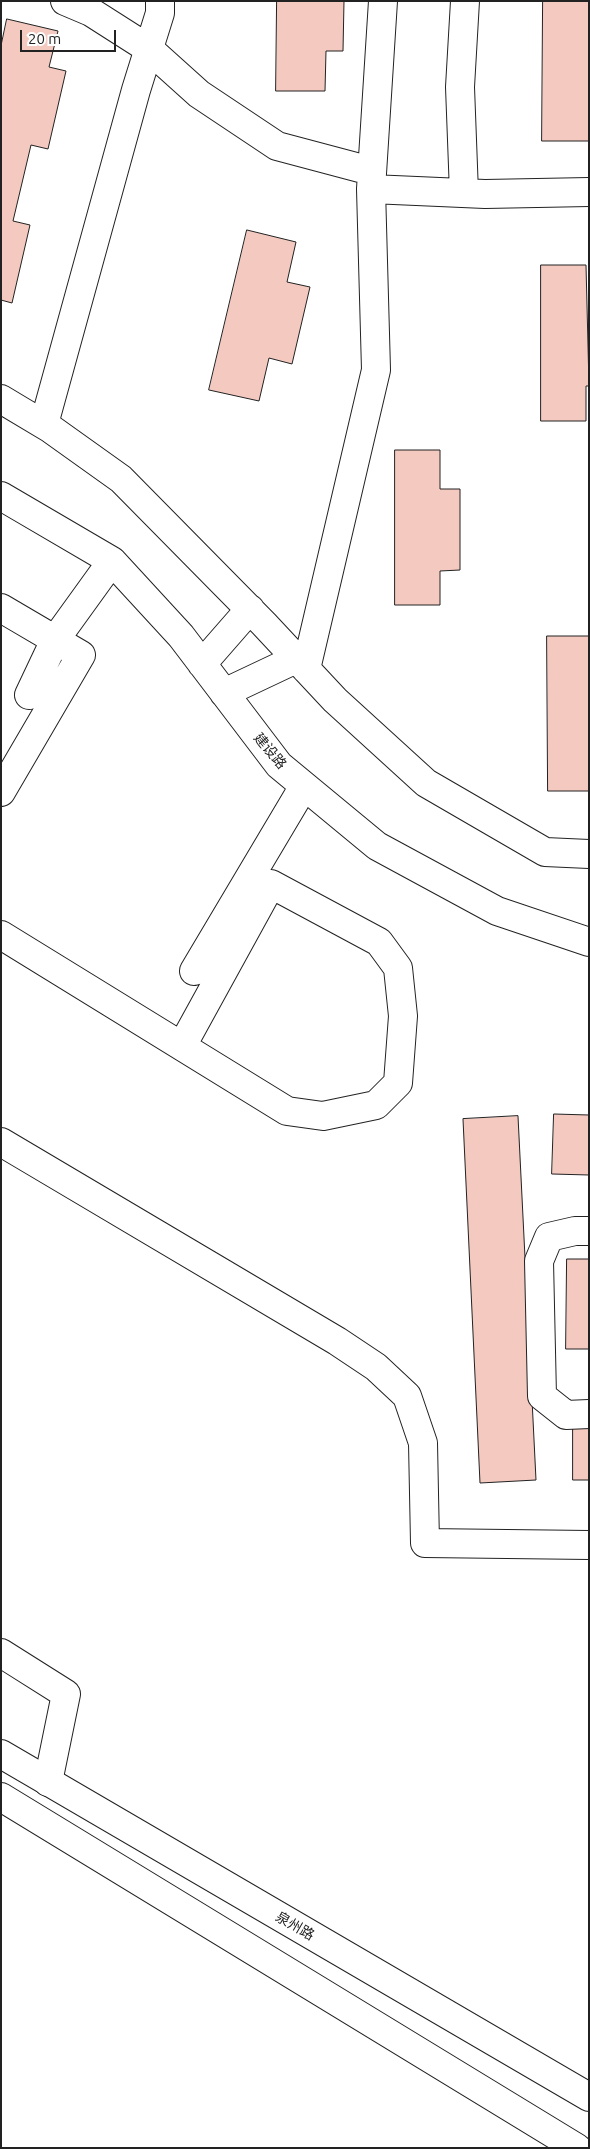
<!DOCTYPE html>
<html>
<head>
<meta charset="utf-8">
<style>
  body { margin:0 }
  #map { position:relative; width:590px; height:2149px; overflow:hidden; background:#fff; font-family:Ubuntu,sans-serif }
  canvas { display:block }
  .frame { position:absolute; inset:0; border:2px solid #222; pointer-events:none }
  .scale { position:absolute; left:20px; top:30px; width:96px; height:22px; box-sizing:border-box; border:2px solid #222; border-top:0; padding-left:6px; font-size:15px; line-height:18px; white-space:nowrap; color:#222; -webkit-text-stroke:4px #fff; paint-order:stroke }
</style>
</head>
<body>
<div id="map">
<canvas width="590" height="2149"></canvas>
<div class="frame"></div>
<div class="scale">20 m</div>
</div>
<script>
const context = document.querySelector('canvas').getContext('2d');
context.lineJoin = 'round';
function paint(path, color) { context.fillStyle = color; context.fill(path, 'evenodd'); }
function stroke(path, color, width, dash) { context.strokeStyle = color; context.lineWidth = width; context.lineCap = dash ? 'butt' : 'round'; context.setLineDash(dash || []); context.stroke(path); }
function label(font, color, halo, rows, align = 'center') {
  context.font = font + ' Ubuntu,"Noto Sans SC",sans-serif'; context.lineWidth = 4; context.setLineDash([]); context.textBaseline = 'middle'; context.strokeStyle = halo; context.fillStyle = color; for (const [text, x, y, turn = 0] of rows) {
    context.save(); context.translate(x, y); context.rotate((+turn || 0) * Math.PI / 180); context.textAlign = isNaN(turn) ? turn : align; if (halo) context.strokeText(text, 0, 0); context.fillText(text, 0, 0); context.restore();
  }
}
const building = new Path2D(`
  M277,1h67l-1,50h-17l-1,40h-49z
  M543,1h46v140h-47z
  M7,19l51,12 -9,36 17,4 -18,78 -17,-4 -18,76 17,4 -18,78 -11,-3v-254z
  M247,230l49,12 -9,40 23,5 -18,77 -23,-6 -10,43 -50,-11z
  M541,265h45l3,121h-3v35h-45z
  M395,450h45v39h20v81l-20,1v34h-45z
  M547,636h42v155h-41z
  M554,1114l35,1v60l-37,-1z
  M518,1116l18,364 -56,3 -17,-364z
  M567,1259h22v90h-23z
  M573,1421h16v59h-16z`);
paint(building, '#f3c9c0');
stroke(building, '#222', 1);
const minor = new Path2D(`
  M65,1l26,11 58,37 50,45 78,52 94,25
  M371,189l114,5 104,-2
  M464,193l-4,-106 5,-86
  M1,399l50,30 70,50 143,145 71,76 91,83 119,69 44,2
  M44,424l92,-334 24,-77v-12
  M1,496l111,65 69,75 98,129 98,81 120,65 92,31
  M1,608l80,47 -80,137
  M202,664l48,-55
  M306,669l70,-299 -5,-181 12,-188
  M224,693l72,-34
  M29,695l26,-55 57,-79
  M1,935l286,176 36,5 53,-11 22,-22 5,-67 -5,-48 -19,-26 -108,-58 -89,162
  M194,971l110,-185
  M1,1142l336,199 39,26 31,29 16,47 2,100 164,2
  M589,1231h-14l-26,6 -10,24 3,135 24,19 23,-1
  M1,1653l65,41 -18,88`);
const major = new Path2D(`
  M1,1754l588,343
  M1,1797l576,351`);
stroke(minor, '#222', 30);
stroke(major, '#222', 30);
stroke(minor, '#fff', 28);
stroke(major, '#fff', 28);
label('14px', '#222', '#fff', [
  ["建设路",270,751,50],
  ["泉州路",295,1926,30]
]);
</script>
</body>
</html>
